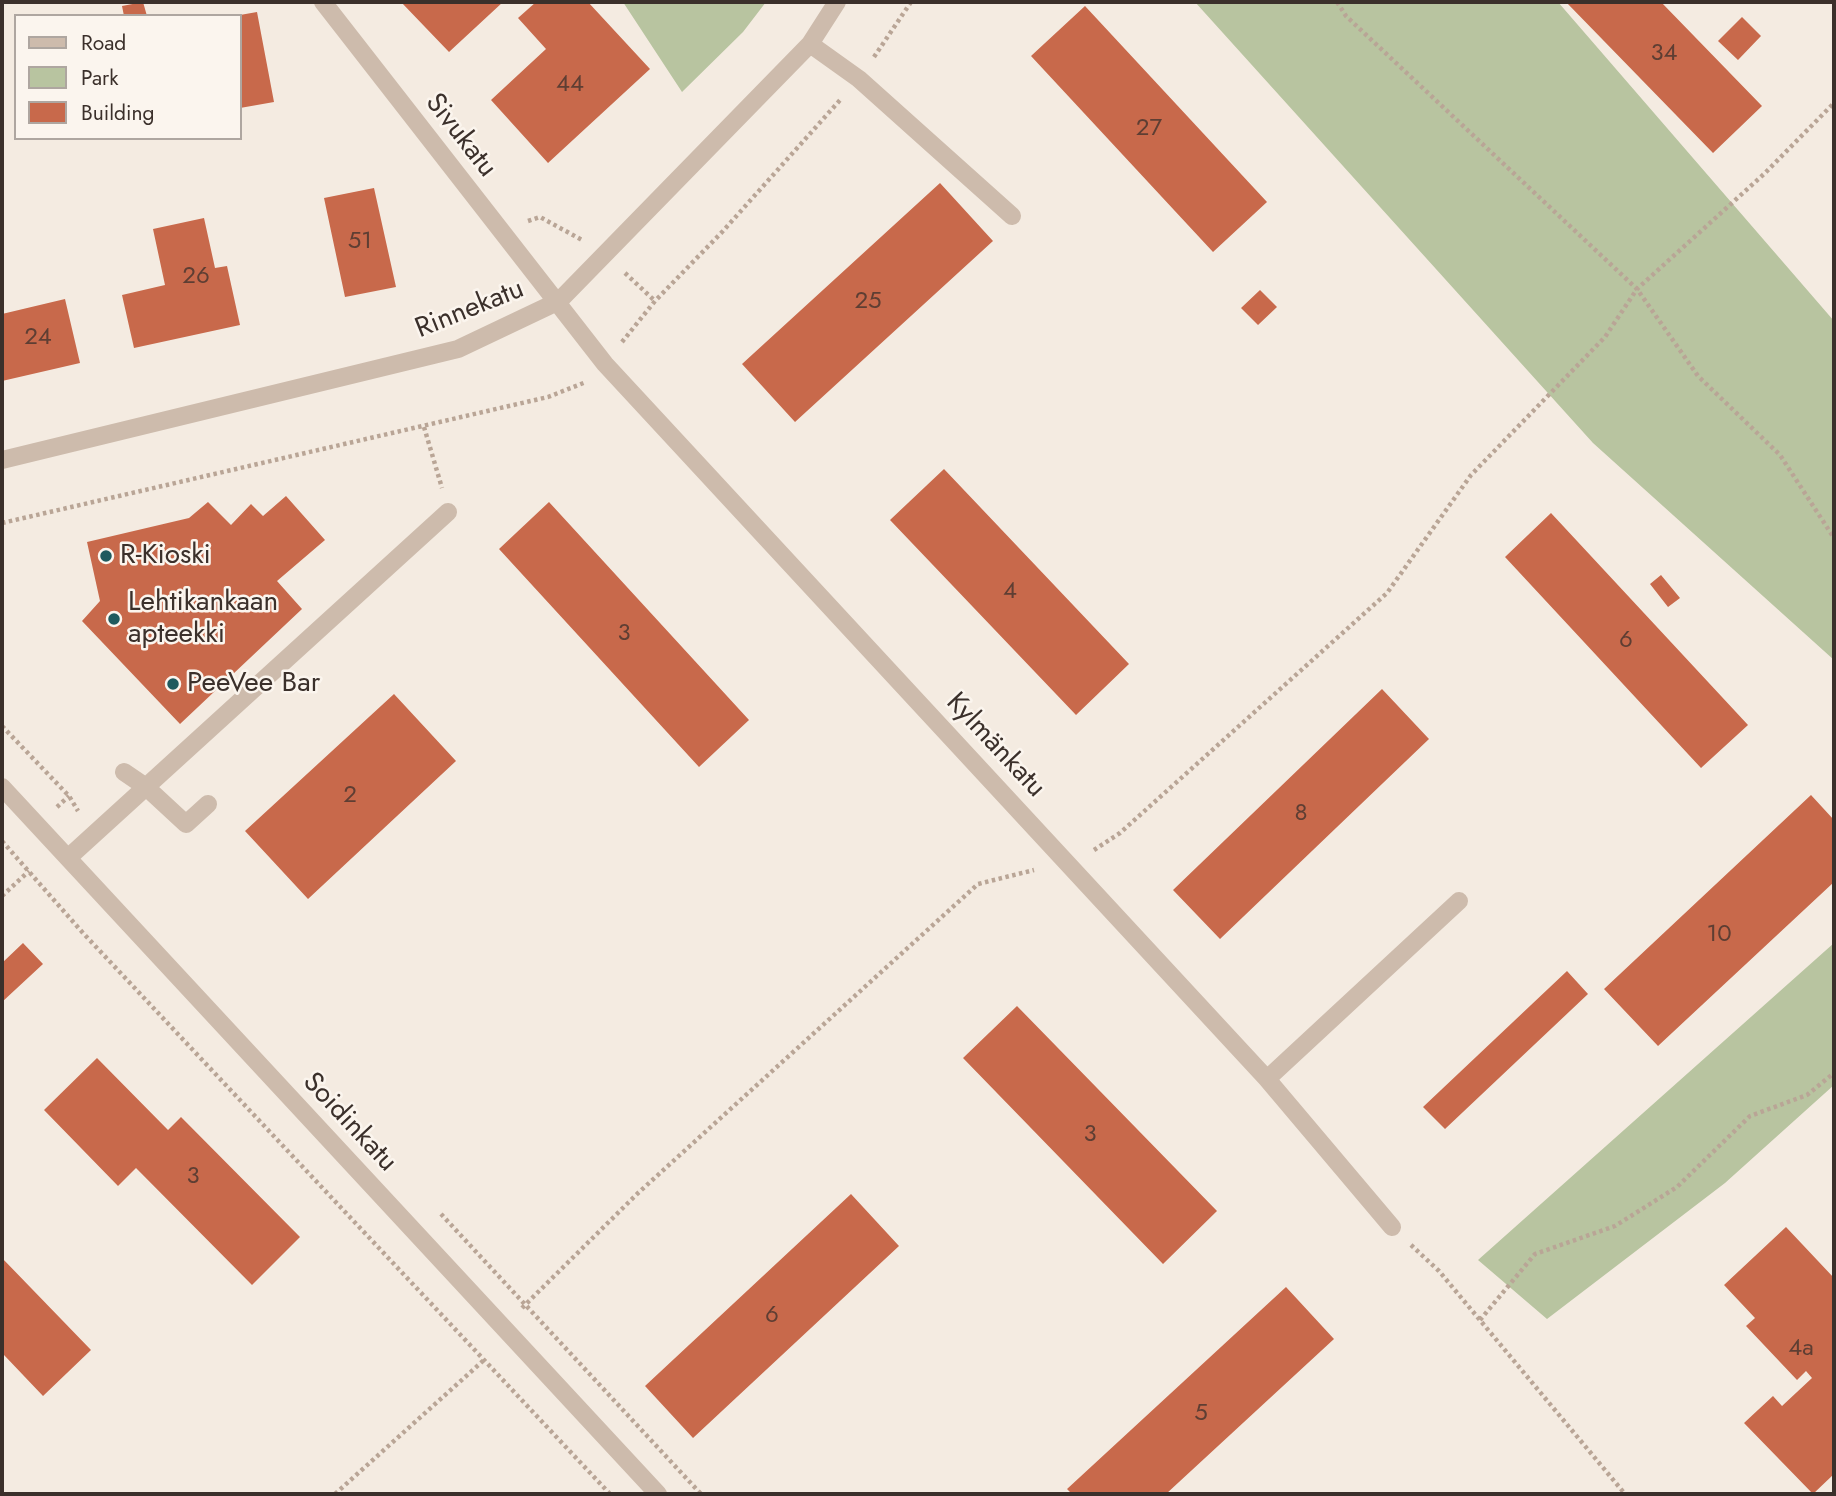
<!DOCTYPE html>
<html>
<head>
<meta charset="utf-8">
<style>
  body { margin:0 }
  #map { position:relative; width:1836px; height:1496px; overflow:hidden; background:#f4ebe1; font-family:Jost,sans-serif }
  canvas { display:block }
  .frame { position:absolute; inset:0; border:4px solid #3b302b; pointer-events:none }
  .legend { position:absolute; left:14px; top:14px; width:228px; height:126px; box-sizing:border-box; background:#fbf5ee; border:2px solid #aea6a0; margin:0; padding:9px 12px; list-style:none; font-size:21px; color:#3b302b }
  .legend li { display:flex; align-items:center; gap:14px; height:35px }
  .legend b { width:35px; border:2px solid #aea6a0 }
</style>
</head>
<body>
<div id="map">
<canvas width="1836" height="1496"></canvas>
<div class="frame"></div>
<ul class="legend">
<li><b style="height:9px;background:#cdbbac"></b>Road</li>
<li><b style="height:19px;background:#b8c4a0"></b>Park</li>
<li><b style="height:19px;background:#c8694b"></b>Building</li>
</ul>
</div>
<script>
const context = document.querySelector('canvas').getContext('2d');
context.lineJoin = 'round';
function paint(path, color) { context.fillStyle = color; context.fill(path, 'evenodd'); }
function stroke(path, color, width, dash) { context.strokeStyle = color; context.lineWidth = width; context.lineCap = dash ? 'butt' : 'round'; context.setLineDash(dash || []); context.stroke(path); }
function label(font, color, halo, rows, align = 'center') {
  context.font = font + ' Jost,sans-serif'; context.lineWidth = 5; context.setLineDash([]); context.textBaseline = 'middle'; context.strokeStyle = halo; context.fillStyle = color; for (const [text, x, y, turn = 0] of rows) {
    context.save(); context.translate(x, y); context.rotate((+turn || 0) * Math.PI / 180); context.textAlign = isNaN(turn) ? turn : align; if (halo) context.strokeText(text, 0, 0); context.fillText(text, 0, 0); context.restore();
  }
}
paint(new Path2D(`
  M623,2h143l-23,30 -61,60z
  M1195,2h363l276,319v339l-241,-217z
  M1834,943v142l-109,98 -178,136 -69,-59z`), '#b8c4a0');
paint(new Path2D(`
  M143,2l4,14h-23l-2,-10z
  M401,2h102l-54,50z
  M536,2h52l62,67 -102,94 -57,-63 55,-51 -28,-31z
  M1566,2h95l101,104 -49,47z
  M1085,6l182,196 -54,50 -182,-196z
  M257,12l17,90 -34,6v-93z
  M1742,17l19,19 -23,24 -20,-19z
  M940,183l53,58 -198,181 -53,-58z
  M374,188l22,99 -51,10 -21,-99z
  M204,218l11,50 12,-2 13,59 -106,23 -12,-53 43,-10 -12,-56z
  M1260,290l17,17 -19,18 -17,-17z
  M65,299l15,64 -78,18v-67z
  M944,469l185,195 -53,51 -186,-195z
  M286,496l39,44 -48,41 25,28 -122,115 -98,-103 18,-20 -13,-59 102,-24 19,-16 23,23 20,-21 12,12z
  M549,502l200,218 -50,47 -200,-218z
  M1551,513l197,212 -47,43 -196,-211z
  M1661,575l19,23 -12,9 -18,-23z
  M1382,689l47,50 -209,200 -47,-49z
  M394,694l62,67 -148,138 -63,-68z
  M1811,795l23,25v62l-176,164 -54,-57z
  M23,943l20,21 -41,38v-39z
  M1567,971l21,23 -143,135 -22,-22z
  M1017,1006l200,205 -54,53 -200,-206z
  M97,1058l71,72 13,-13 119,120 -48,48 -116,-117 -18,18 -74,-76z
  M851,1194l48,52 -206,192 -48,-52z
  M1786,1227l48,51v196l-21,20 -69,-71 29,-27 9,10 30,-28 -6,-7 -9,9 -51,-54 9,-8 -31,-33z
  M2,1258l89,92 -48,46 -39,-41 -2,2z
  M1286,1287l48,52 -168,155h-94l-5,-5z`), '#c8694b');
stroke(new Path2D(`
  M1337,2l9,14 291,273 61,87 82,79 54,83
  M874,57l37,-55
  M528,221l12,-4 42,23
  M625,273l30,28
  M622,342l33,-41 68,-70 118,-132
  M424,427l18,61
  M2,523l546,-126 38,-15
  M2,726l67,70 9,15
  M57,807l12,-11
  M2,841l81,92 527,561
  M1094,850l26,-17 267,-240 84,-118 134,-138 32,-48 127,-115 70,-71
  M2,896l27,-25
  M441,1214l260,280
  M1411,1245l28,26 186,223
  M522,1308l115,-114 341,-310 56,-14
  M1480,1320l55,-66 80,-28 62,-39 73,-71 57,-21 27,-22
  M335,1494l149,-134`), '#b9a596', 4.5, [3.5, 3.5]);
stroke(new Path2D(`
  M323,2l282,362 662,715 125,148
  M810,44l49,35 153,137
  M2,460l456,-111 101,-48 251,-257 27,-42
  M124,772l22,15 40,37 22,-20
  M2,787l656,707
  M69,857l379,-345
  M1267,1079l192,-178`), '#cdbbac', 18);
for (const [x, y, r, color] of [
  [106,556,7,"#1f5a5e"],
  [114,619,7,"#1f5a5e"],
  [173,684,7,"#1f5a5e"]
]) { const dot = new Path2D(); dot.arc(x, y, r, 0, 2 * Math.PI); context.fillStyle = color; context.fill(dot); stroke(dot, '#fbf5ee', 2.5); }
label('24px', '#5e3e33', null, [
  ["34",1664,54],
  ["44",570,85],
  ["27",1149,129],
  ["51",360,242],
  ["26",196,277],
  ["25",868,302],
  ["24",38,338],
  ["4",1010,592],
  ["3",624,634],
  ["6",1626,641],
  ["2",350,796],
  ["8",1301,814],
  ["10",1719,935],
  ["3",1090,1135],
  ["3",193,1177],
  ["6",772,1316],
  ["4a",1801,1349],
  ["5",1201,1414]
]);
label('28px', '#3b302b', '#fbf5ee', [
  ["Sivukatu",460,136,52],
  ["Rinnekatu",470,310,-22],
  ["Kylmänkatu",995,746,47],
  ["Soidinkatu",349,1123,47]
]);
label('28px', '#3b302b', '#fbf5ee', [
  ["R-Kioski",120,556],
  ["Lehtikankaan",128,603],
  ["apteekki",128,635],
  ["PeeVee Bar",187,684]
], 'left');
</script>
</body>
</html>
